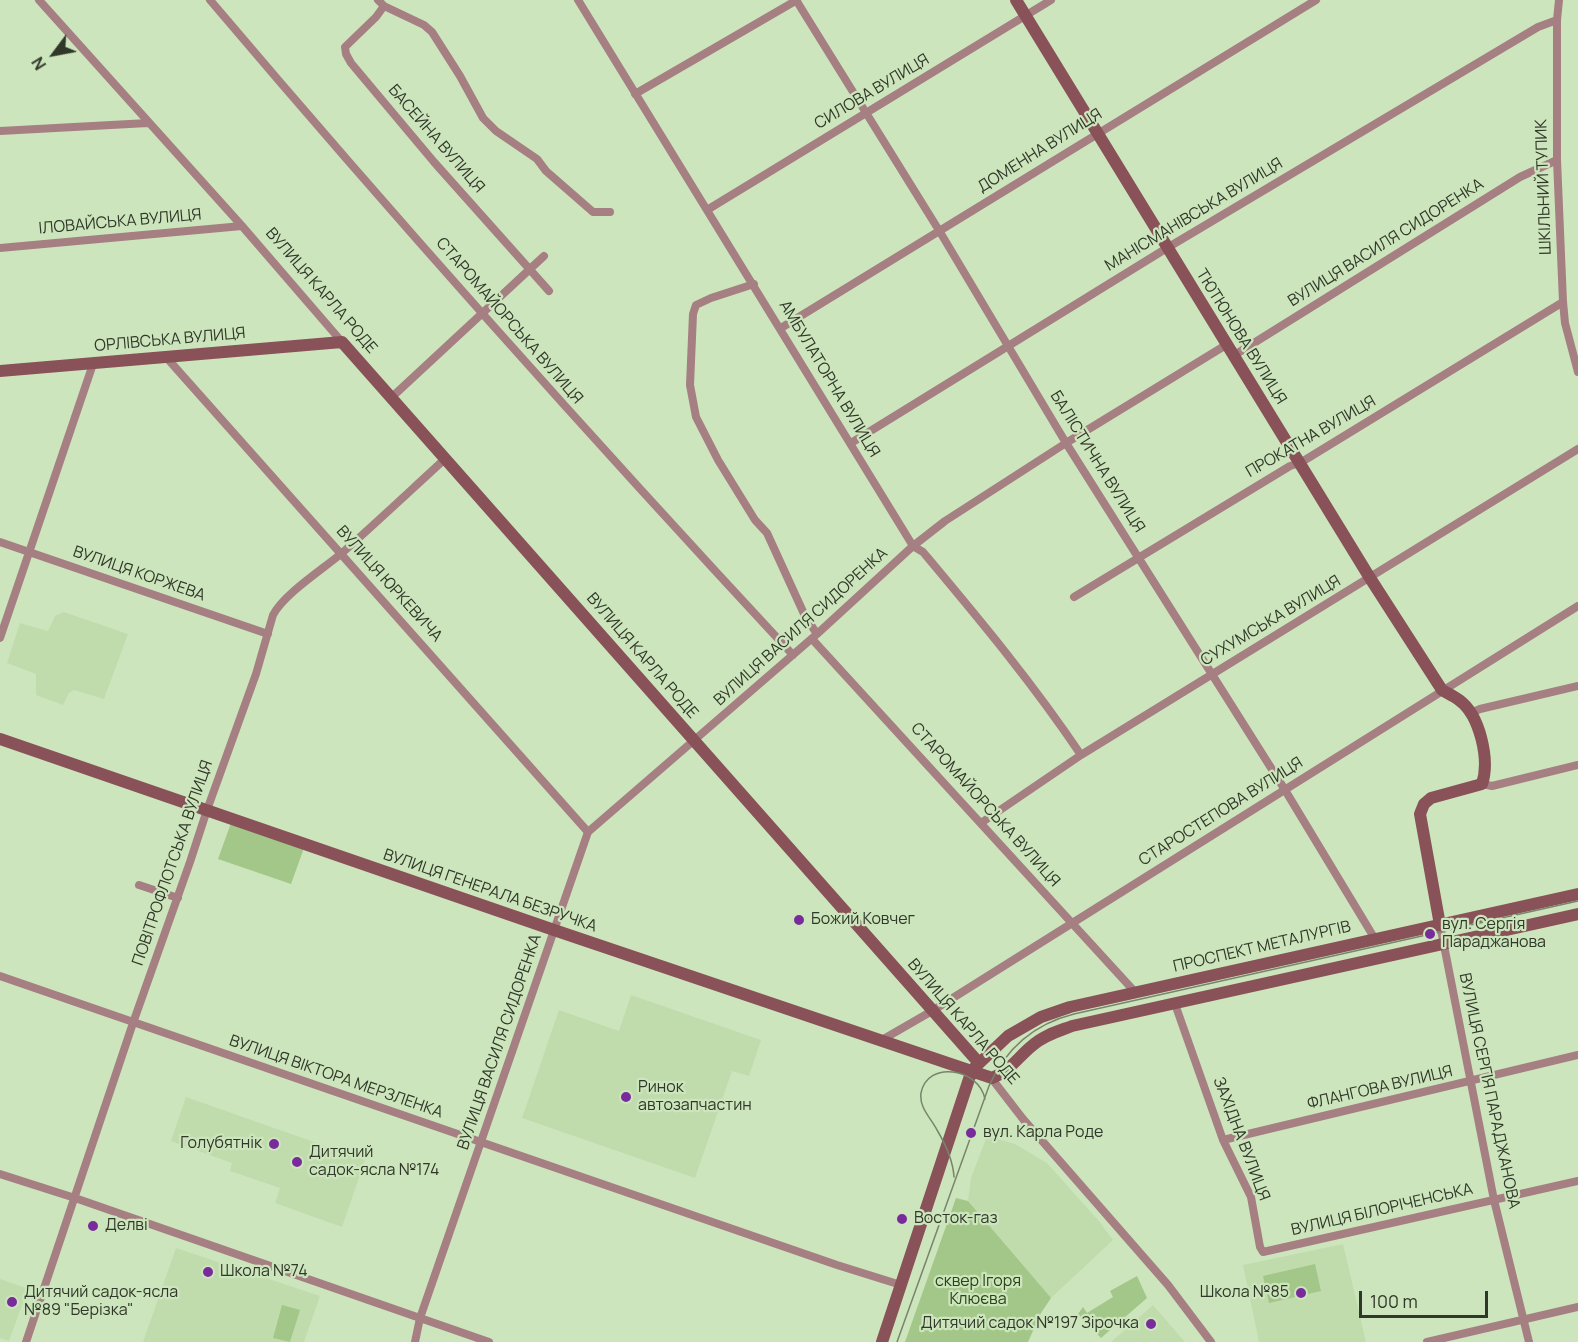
<!DOCTYPE html>
<html>
<head>
<meta charset="utf-8">
<style>
  body { margin:0 }
  #map { position:relative; width:1578px; height:1342px; overflow:hidden; background:#cde5bd; font-family:Manrope,sans-serif }
  canvas { display:block }
  .north { position:absolute; left:24px; top:24px; width:60px; height:60px; -webkit-text-stroke:4px #cde5bd; paint-order:stroke; rotate:238deg; font-size:16px; font-weight:700; line-height:24px; text-align:center; color:#303929 }
  .north::after { content:''; display:block; margin:auto; width:21px; height:27px; background:#303929; clip-path:polygon(50% 0,100% 100%,50% 72%,0 100%) }
  .scale { position:absolute; left:1359px; top:1291px; width:129px; height:27px; box-sizing:border-box; border:3px solid #303929; border-top:0; padding-left:8px; font-size:18px; line-height:21px; white-space:nowrap; color:#303929; -webkit-text-stroke:4px #cde5bd; paint-order:stroke }
</style>
</head>
<body>
<div id="map">
<canvas width="1578" height="1342"></canvas>
<div class="north">N</div>
<div class="scale">100 m</div>
</div>
<script>
const context = document.querySelector('canvas').getContext('2d');
context.lineJoin = 'round';
function paint(path, color) { context.fillStyle = color; context.fill(path, 'evenodd'); }
function stroke(path, color, width, dash) { context.strokeStyle = color; context.lineWidth = width; context.lineCap = dash ? 'butt' : 'round'; context.setLineDash(dash || []); context.stroke(path); }
function label(font, color, halo, rows, align = 'center') {
  context.font = font + ' Manrope,sans-serif'; context.lineWidth = 4.5; context.setLineDash([]); context.textBaseline = 'middle'; context.strokeStyle = halo; context.fillStyle = color; for (const [text, x, y, turn = 0] of rows) {
    context.save(); context.translate(x, y); context.rotate((+turn || 0) * Math.PI / 180); context.textAlign = isNaN(turn) ? turn : align; if (halo) context.strokeText(text, 0, 0); context.fillText(text, 0, 0); context.restore();
  }
}
paint(new Path2D(`
  M64,612l64,22 -24,65 -30,-9 -5,3 -6,12 -27,-10v-21l-29,-11 13,-40 28,8 7,-15z
  M631,995l130,45 -12,36 -17,-5 -37,107 -173,-60 37,-108 60,21z
  M186,1097l179,63 -23,67 -67,-24 5,-15 -50,-17 2,-8 -61,-22z
  M987,1136l28,8 32,19 51,57 15,20 -62,58 -5,-1 -78,-96 3,-23z
  M1343,1244l23,98h-107l-16,-77z
  M176,1248l144,48 -16,46h-161z
  M0,1279l28,10 -19,52 -9,-3z
  M1153,1305l32,37h-74z`), '#c0dcad');
paint(new Path2D(`
  M231,823l73,25 -13,36 -73,-25z
  M956,1198l12,3 83,97 -10,15 -13,29h-123z
  M1315,1264l6,27 -52,12 -6,-27z
  M1137,1276l10,22 -46,40 -23,-24 5,-7 4,6 26,-16 -3,-6z
  M282,1305l18,5 -10,32 -17,-4z`), '#a2c788');
stroke(new Path2D(`
  M39,0l203,226 100,116
  M210,0c189,223 384,441 583,655
  M378,0l6,6 -8,11 -31,30 1,7 5,9 83,99 115,129
  M578,0l335,546 10,6c56,67 109,130 158,203
  M796,0l144,232 126,211 219,347 90,149
  M1559,0l-2,20v140l6,142 2,21 13,49
  M384,6l40,19 8,7 28,44 23,42 13,13 41,28 9,12 47,41h17
  M635,94l162,-94
  M0,131l148,-8
  M707,210l344,-210
  M0,248l242,-22
  M754,284l-43,14 -15,7 -3,9 -3,71 6,32 22,43 37,60 12,13 38,83 12,18
  M781,328l535,-328
  M1233,356l287,-179 37,-17
  M166,357l422,475
  M392,397l152,-141
  M851,443l316,-195 371,-221 19,-7
  M0,542l268,92
  M1074,597l216,-131 10,-3 263,-161
  M0,638l93,-274
  M812,639l323,353
  M1471,713l9,-4 98,-23
  M1482,784l10,2 86,-21
  M981,823l100,-68 497,-306
  M139,885l39,13
  M1440,925l54,275 35,142
  M0,976l837,289 64,20
  M1175,1004l48,136 28,57 9,50 3,5 315,-71
  M880,1041l52,-30 646,-405
  M989,1075l34,44 145,166 43,57
  M1223,1140l355,-85
  M0,1174l75,24 414,144
  M26,1342l107,-319 57,-161 17,-52 49,-136 17,-59c11,-21 50,-46 69,-62 35,-31 69,-63 104,-95
  M415,1342l5,-24 168,-486 229,-198 96,-88 32,-25 121,-78 160,-98
  M1427,1342l151,-35`), '#a57f82', 8);
stroke(new Path2D(`
  M1016,0l354,578 72,112c5,3 12,6 17,10 21,15 31,60 23,84l-51,14 -7,6 -4,10 20,111
  M0,371l342,-29 637,721
  M0,739l554,191 438,148c17,-6 27,-22 41,-33 11,-10 26,-14 39,-19l506,-112
  M882,1342l90,-272 36,-34 33,-19 29,-10 508,-113`), '#885258', 12);
stroke(new Path2D(`
  M954,1177c-1,-17 -8,-32 -17,-47 -6,-12 -18,-22 -16,-37 6,-33 58,-25 64,6
  M897,1342l92,-256c17,-38 45,-62 85,-72l504,-113`), '#76856b', 1.5);
for (const [x, y, r, color] of [
  [799,920,6,"#792b9c"],
  [1430,934,6,"#792b9c"],
  [626,1097,6,"#792b9c"],
  [971,1133,6,"#792b9c"],
  [274,1144,6,"#792b9c"],
  [297,1162,6,"#792b9c"],
  [902,1219,6,"#792b9c"],
  [93,1226,6,"#792b9c"],
  [208,1272,6,"#792b9c"],
  [1301,1293,6,"#792b9c"],
  [12,1302,6,"#792b9c"],
  [1151,1324,6,"#792b9c"]
]) { const dot = new Path2D(); dot.arc(x, y, r, 0, 2 * Math.PI); context.fillStyle = color; context.fill(dot); stroke(dot, '#cde5bd', 2); }
label('16px', '#303929', '#cde5bd', [
  ["СИЛОВА ВУЛИЦЯ",872,92,-31],
  ["БАСЕЙНА ВУЛИЦЯ",436,139,49],
  ["ДОМЕННА ВУЛИЦЯ",1040,151,-32],
  ["ШКІЛЬНИЙ ТУПИК",1544,187,-92],
  ["МАНІСМАНІВСЬКА ВУЛИЦЯ",1194,215,-31],
  ["ІЛОВАЙСЬКА ВУЛИЦЯ",120,222,-5],
  ["ВУЛИЦЯ ВАСИЛЯ СИДОРЕНКА",1386,243,-32],
  ["ВУЛИЦЯ КАРЛА РОДЕ",321,291,49],
  ["СТАРОМАЙОРСЬКА ВУЛИЦЯ",509,321,49],
  ["ТЮТЮНОВА ВУЛИЦЯ",1241,337,58],
  ["ОРЛІВСЬКА ВУЛИЦЯ",170,340,-5],
  ["АМБУЛАТОРНА ВУЛИЦЯ",829,379,59],
  ["ПРОКАТНА ВУЛИЦЯ",1311,437,-30],
  ["БАЛІСТИЧНА ВУЛИЦЯ",1097,462,58],
  ["ВУЛИЦЯ КОРЖЕВА",139,574,19],
  ["ВУЛИЦЯ ЮРКЕВИЧА",389,584,48],
  ["СУХУМСЬКА ВУЛИЦЯ",1271,621,-31],
  ["ВУЛИЦЯ ВАСИЛЯ СИДОРЕНКА",801,627,-42],
  ["ВУЛИЦЯ КАРЛА РОДЕ",642,656,49],
  ["СТАРОМАЙОРСЬКА ВУЛИЦЯ",985,805,48],
  ["СТАРОСТЕПОВА ВУЛИЦЯ",1221,812,-32],
  ["ПОВІТРОФЛОТСЬКА ВУЛИЦЯ",173,863,-71],
  ["ВУЛИЦЯ ГЕНЕРАЛА БЕЗРУЧКА",490,891,19],
  ["ПРОСПЕКТ МЕТАЛУРГІВ",1262,947,-13],
  ["ВУЛИЦЯ КАРЛА РОДЕ",963,1022,49],
  ["ВУЛИЦЯ ВАСИЛЯ СИДОРЕНКА",500,1042,-71],
  ["ВУЛИЦЯ ВІКТОРА МЕРЗЛЕНКА",336,1077,19],
  ["ФЛАНГОВА ВУЛИЦЯ",1380,1088,-13],
  ["ВУЛИЦЯ СЕРГІЯ ПАРАДЖАНОВА",1489,1091,78],
  ["ЗАХІДНА ВУЛИЦЯ",1241,1139,69],
  ["ВУЛИЦЯ БІЛОРІЧЕНСЬКА",1382,1210,-13]
]);
label('16px', '#303929', '#cde5bd', [
  ["Божий Ковчег",811,920],
  ["вул. Сергія",1442,925],
  ["Параджанова",1442,943],
  ["Ринок",638,1088],
  ["автозапчастин",638,1106],
  ["вул. Карла Роде",983,1133],
  ["Голубятнік",262,1144,"right"],
  ["Дитячий",309,1153],
  ["садок-ясла №174",309,1171],
  ["Восток-газ",914,1219],
  ["Делві",105,1226],
  ["Школа №74",220,1272],
  ["Дитячий садок-ясла",24,1293],
  ["№89 \"Берізка\"",24,1311],
  ["Школа №85",1289,1293,"right"],
  ["Дитячий садок №197 Зірочка",1139,1324,"right"]
], 'left');
label('16px', '#2a4413', '#cde5bd', [
  ["сквер Ігоря",978,1282],
  ["Клюєва",978,1300]
]);
</script>
</body>
</html>
